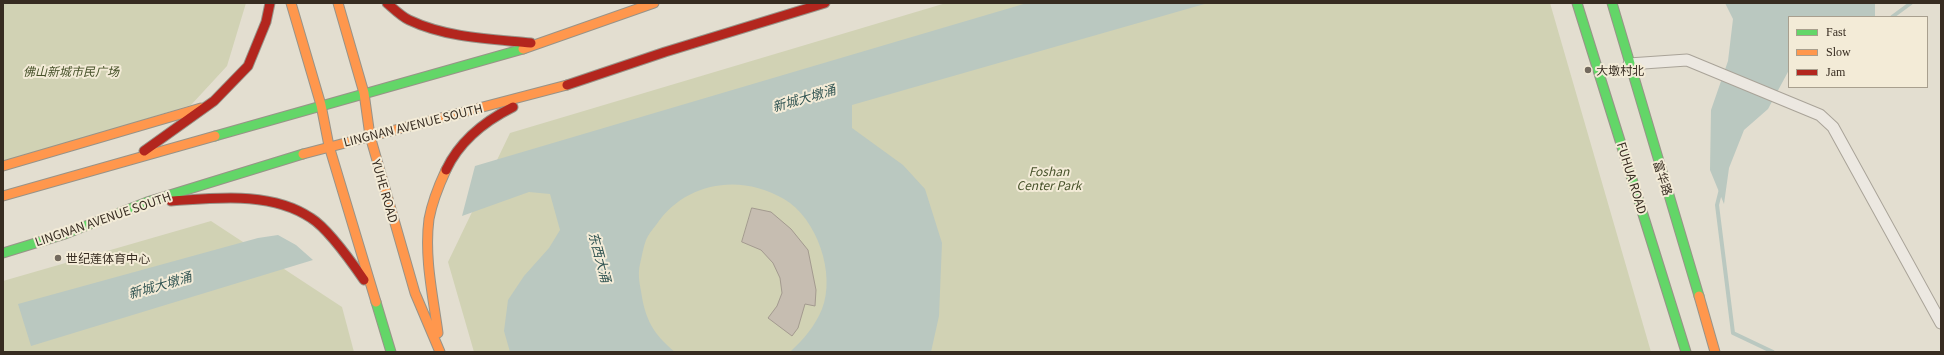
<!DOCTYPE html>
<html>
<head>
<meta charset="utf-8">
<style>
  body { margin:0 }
  #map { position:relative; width:1944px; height:355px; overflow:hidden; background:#e3ded0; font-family:Georgia,serif }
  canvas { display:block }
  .frame { position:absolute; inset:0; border:4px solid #372c21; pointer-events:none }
  .legend { position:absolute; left:1788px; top:16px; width:140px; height:72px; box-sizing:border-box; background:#f3ebd7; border:1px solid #a89f8e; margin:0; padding:5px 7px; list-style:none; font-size:12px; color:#372c21 }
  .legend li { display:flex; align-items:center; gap:8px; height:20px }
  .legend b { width:20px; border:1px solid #a89f8e }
</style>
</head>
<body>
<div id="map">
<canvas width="1944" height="355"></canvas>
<div class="frame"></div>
<ul class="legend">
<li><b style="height:5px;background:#63d668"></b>Fast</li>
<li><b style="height:5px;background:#ff974d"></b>Slow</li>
<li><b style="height:5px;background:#b3261e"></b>Jam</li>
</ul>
</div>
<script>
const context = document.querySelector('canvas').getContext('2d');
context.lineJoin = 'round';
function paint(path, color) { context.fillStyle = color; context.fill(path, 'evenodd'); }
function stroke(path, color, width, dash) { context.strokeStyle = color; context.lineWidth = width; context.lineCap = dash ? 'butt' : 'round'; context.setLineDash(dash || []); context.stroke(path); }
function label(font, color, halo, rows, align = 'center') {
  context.font = font + ' Georgia,"Noto Sans SC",serif'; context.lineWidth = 4; context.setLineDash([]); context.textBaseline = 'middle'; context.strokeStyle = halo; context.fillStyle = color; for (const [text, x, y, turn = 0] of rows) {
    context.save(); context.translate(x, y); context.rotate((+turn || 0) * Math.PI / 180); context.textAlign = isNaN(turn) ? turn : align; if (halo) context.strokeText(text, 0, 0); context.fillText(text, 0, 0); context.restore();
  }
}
paint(new Path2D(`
  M3,3h243l-19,63 -36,39 -188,58z
  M946,3h604l101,349h-1177l-26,-90 62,-129z
  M211,221l131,86 12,45h-351v-71z`), '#d1d2b4');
paint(new Path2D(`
  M1027,3h181l-356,102v23l51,37 22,24 17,54 -3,73 -8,36h-141c14,-13 25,-26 32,-43 14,-35 -5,-91 -38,-110 -44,-26 -99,-17 -128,26 -4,5 -8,10 -10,15 -3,8 -4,16 -6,24 -2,9 -1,17 1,27 4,28 12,43 34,61h-165l-6,-21 4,-31 16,-24 25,-28 11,-18 -10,-36 -21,-2 -67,24 13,-50z
  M1725,3h150v14h-86v53l-21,39 -24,21 -15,38 -5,36 -14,-34 1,-60 17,-49 5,-42z
  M278,235l18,10 17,15 -282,86 -13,-42 240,-66z`), '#bac8c0');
stroke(new Path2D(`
  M1892,17l19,-14
  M1721,189l-4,16 16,128 40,19`), '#bac8c0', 4);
const building = new Path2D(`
  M752,208l19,4 20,17 17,21 8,40 -1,16 -10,-2 -7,24 -6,8 -24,-18 9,-12 5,-13 -2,-15 -7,-15 -12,-13 -19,-8z`);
paint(building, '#c6bdb1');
stroke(building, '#a39a8f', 1);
const street = new Path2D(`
  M1629,64l58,-4 133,55 13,12 108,196`);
const fast = new Path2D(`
  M1577,3l109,349
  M1612,3l87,293
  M215,136l308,-87
  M3,253l62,-19 82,-32 156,-48
  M376,302l15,50`);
const slow = new Path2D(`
  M291,3l30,102 8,41 47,156
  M338,3l26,90 6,43 45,157 25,59
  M523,49l131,-46
  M303,154l264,-69
  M3,166l198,-58
  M3,196l212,-60
  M1699,296l16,56
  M438,333c-5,-37 -14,-76 -9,-114 3,-16 10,-34 17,-49`);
const jam = new Path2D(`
  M387,3c7,6 14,13 22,17 38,18 82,19 122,23
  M567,85l98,-33 160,-49
  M144,151l70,-50 34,-35 18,-44 4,-19
  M446,170c14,-30 39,-49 67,-63
  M171,201c45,-3 100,-10 140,17 16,10 42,46 53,62`);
stroke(street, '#a9a398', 13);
stroke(fast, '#989388', 11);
stroke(slow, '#989388', 11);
stroke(jam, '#989388', 11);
stroke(street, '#ece8e1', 11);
stroke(fast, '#63d668', 9);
stroke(slow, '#ff974d', 9);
stroke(jam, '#b3261e', 9);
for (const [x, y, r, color] of [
  [1588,70,4,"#736a5e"],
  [58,258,4,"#736a5e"]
]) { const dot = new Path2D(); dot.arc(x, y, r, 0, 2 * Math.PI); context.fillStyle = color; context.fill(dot); stroke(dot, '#f3ebd7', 1.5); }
label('12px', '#372c21', '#f3ebd7', [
  ["大墩村北",1596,70],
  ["世纪莲体育中心",66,258]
], 'left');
label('italic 12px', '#465129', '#f3ebd7', [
  ["佛山新城市民广场",71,71],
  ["Foshan",1049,171],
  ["Center Park",1049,185]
]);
label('12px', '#372c21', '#f3ebd7', [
  ["LINGNAN AVENUE SOUTH",413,125,-14],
  ["FUHUA ROAD",1632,178,73],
  ["富华路",1663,178,73],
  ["YUHE ROAD",385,191,74],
  ["LINGNAN AVENUE SOUTH",103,219,-19]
]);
label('italic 13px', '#325553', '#f3ebd7', [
  ["新城大墩涌",804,98,-16],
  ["东西大涌",600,257,75],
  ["新城大墩涌",160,285,-16]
]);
</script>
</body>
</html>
